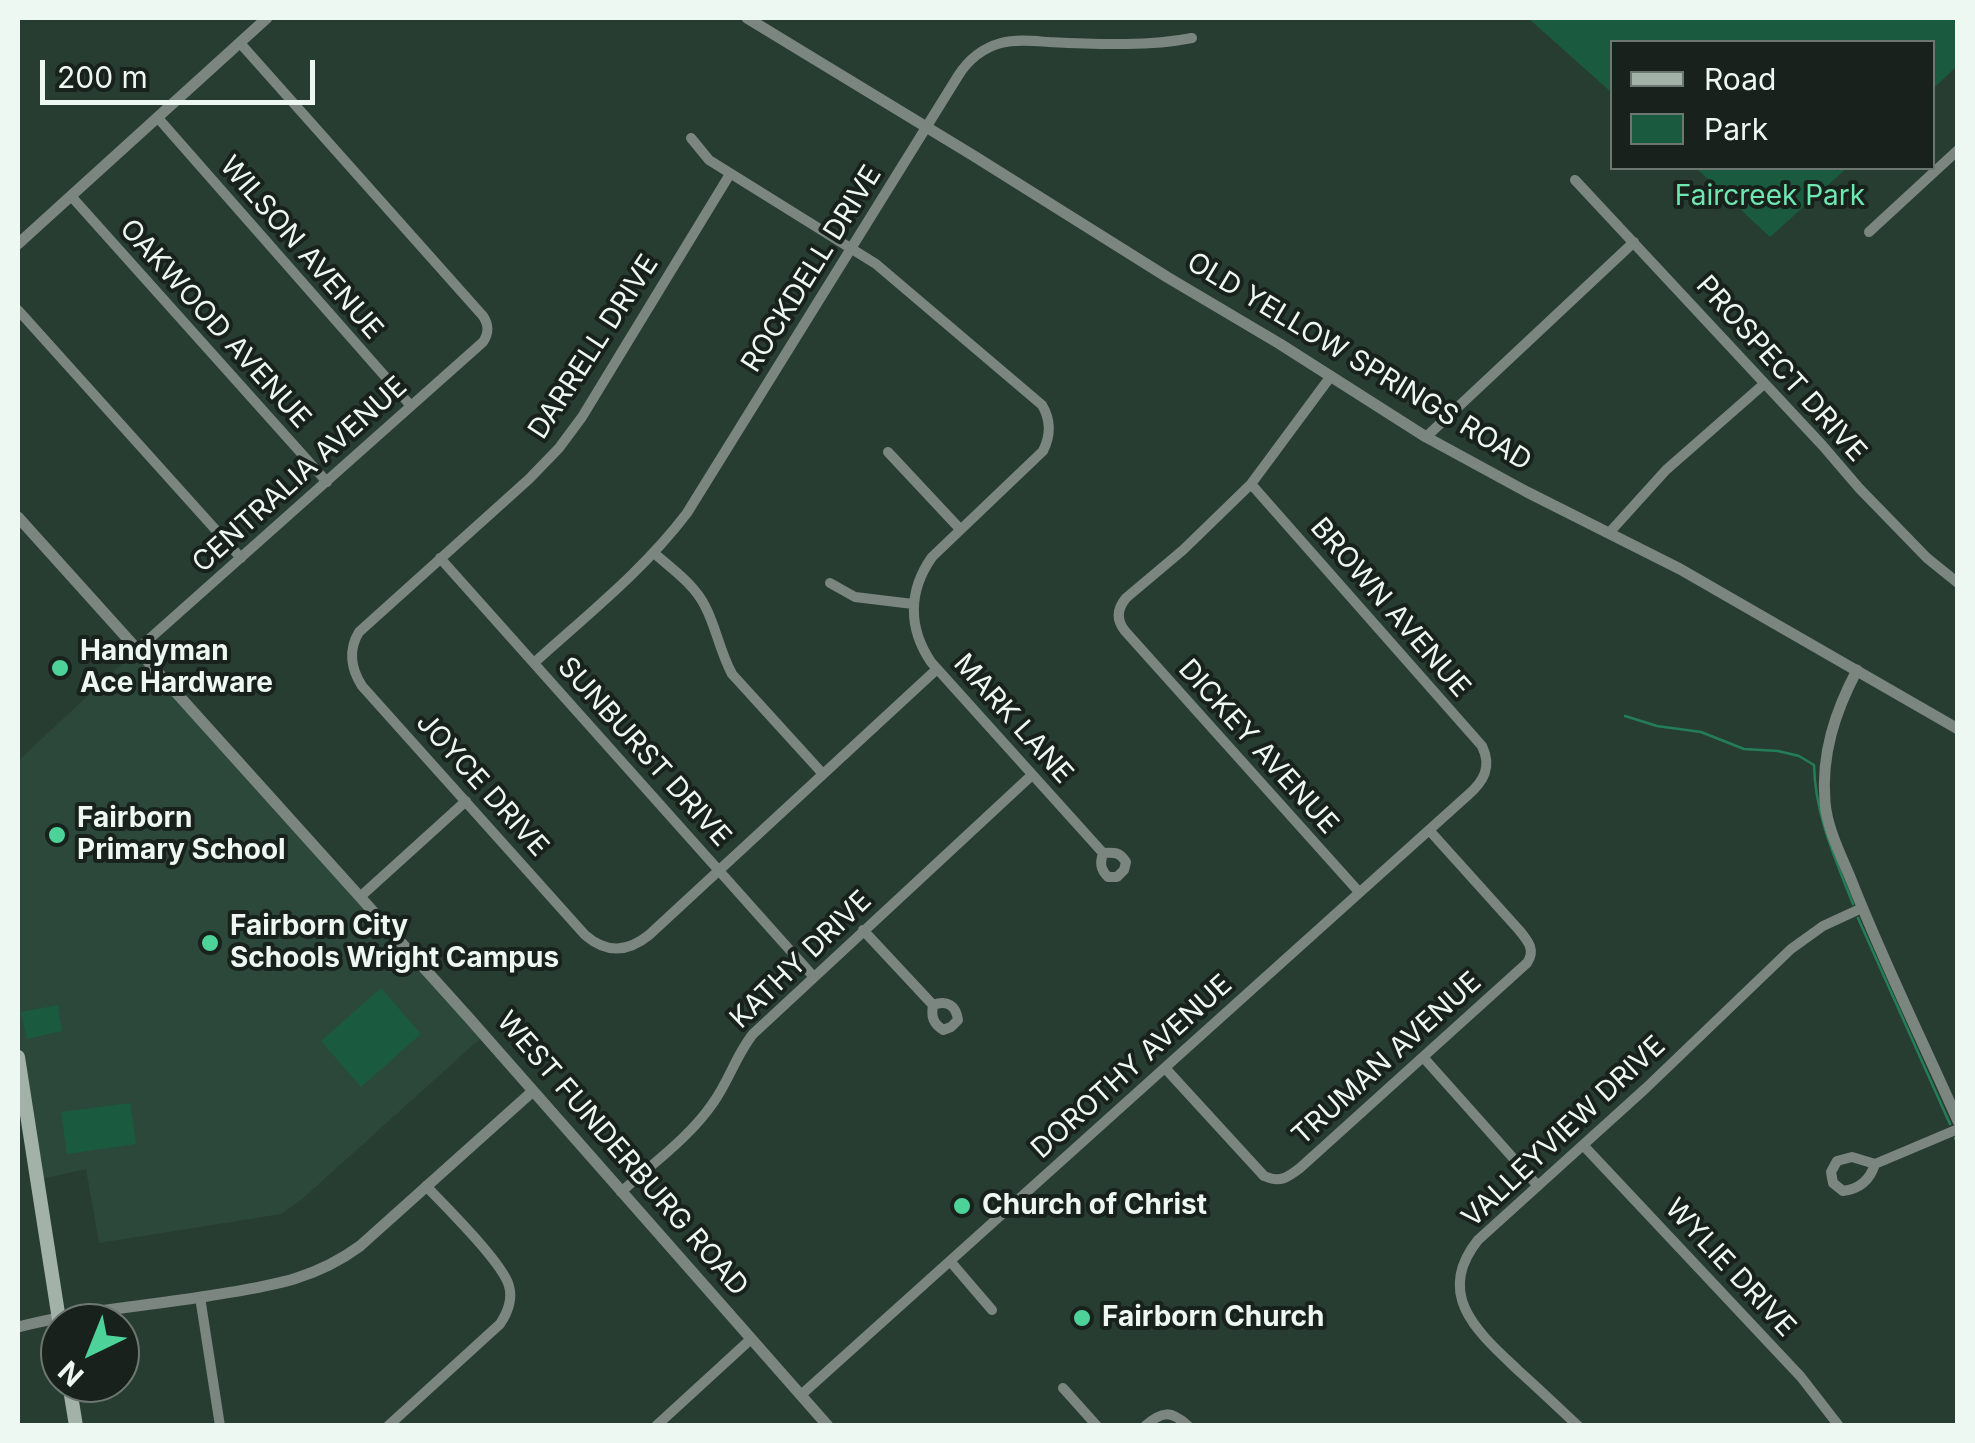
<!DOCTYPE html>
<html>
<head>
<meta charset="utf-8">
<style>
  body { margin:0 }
  #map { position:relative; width:1975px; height:1443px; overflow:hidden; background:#283d32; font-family:Inter,sans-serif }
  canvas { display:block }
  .frame { position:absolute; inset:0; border:20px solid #ecf8f1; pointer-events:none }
  .legend { position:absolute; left:1610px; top:40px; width:325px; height:130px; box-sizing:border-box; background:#18211c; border:2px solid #6d7771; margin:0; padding:12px 18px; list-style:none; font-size:30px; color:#ecf8f1 }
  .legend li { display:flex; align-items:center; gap:20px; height:50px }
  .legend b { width:50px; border:2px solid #6d7771 }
  .north { position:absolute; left:40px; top:1303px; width:100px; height:100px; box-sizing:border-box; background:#18211c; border:2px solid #6d7771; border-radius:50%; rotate:223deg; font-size:28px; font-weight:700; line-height:40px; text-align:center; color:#ecf8f1 }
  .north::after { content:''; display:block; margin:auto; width:35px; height:45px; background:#4dd39a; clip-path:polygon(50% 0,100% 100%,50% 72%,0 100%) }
  .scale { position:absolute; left:40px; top:60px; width:275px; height:45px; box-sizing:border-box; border:5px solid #ecf8f1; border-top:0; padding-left:12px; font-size:30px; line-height:35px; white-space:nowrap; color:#ecf8f1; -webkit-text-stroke:8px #18211c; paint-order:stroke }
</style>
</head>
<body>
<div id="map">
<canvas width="1975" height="1443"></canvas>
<div class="frame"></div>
<ul class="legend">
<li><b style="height:12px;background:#a2b2a9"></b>Road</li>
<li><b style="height:28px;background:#1a5a3f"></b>Park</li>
</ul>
<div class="north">N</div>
<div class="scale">200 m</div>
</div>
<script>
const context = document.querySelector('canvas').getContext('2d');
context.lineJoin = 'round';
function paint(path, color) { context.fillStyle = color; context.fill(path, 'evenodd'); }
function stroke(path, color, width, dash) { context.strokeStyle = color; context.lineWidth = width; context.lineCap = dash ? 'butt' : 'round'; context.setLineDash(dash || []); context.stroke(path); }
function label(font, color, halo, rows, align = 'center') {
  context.font = font + ' Inter,sans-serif'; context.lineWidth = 8; context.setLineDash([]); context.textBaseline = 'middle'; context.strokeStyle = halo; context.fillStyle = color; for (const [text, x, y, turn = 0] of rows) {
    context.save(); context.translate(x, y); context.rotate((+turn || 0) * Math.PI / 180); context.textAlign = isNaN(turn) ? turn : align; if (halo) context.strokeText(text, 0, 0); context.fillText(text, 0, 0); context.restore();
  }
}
paint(new Path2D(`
  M138,649l346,386 -183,165 -20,14 -182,29 -13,-74 -49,11 -19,-123v-296z`), '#2c483a');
paint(new Path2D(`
  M1528,18h429v48l-24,23 -1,-47h-320v51z
  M1696,168h151l-77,69z
  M381,988l40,46 -60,53 -40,-46z
  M58,1005l4,26 -35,8 -6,-27z
  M130,1103l6,41 -69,10 -6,-42z`), '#1a5a3f');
stroke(new Path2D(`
  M1625,716l32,10 44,6 43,17 34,2 21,5 15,9c1,50 21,93 39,139
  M1858,918l92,206
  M1955,1138l3,5`), '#237e58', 2.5);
stroke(new Path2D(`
  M158,118l253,288
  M691,138l18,22 167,104 166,141c9,15 9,30 1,46l-111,106c-24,34 -24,71 -1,105l172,191c-3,10 -3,16 5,24h9l7,-7 2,-8c-6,-10 -12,-10 -23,-9
  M730,174l-148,243 -23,31 -30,31 -170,153c-11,18 -8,37 3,54l223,249c22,19 43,17 64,0l288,-266
  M1575,180l248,266 36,42 68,70 31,25
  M71,196l256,286
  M1869,232l89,-82
  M18,310l223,248
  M1331,376l-80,108 -68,66 -57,48c-9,11 -10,22 -1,33l234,261
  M1426,437l208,-195
  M888,452l72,77
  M1609,533l57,-63 98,-86
  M654,553c18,16 40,31 51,53 11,21 15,46 27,68l91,100
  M440,558l373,418
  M830,583l25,14 58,7
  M138,649l345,-307c6,-9 6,-17 0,-26l-243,-273
  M534,663c53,-48 110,-93 153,-150l271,-437c10,-16 25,-28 43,-33 15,-4 33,-2 48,-1 47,2 97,5 143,-4
  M360,897l106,-96
  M863,930l70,75c-2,12 0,18 10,25l8,-3 7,-7c-2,-15 -11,-20 -25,-15
  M1423,1057l115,129
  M1165,1068l99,108c16,7 23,2 36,-8l227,-205c9,-13 1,-22 -8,-33l-90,-100
  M1583,1145l218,232 38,49
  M1852,1157l23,7c-5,16 -15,25 -32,27l-10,-8 -2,-11 6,-11z
  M1875,1164l83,-35
  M621,1192c31,-28 69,-55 92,-89 16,-22 23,-48 40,-69l279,-259
  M950,1261l42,49
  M200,1297l20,129
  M1063,1388l34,38
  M801,1395l667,-600c16,-14 24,-28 14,-49l-231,-262
  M388,1426l112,-102c8,-12 13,-24 9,-38 -6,-23 -64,-80 -83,-100
  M656,1426l95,-87
  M1145,1426c17,-15 26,-16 43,0
  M1578,1426c-19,-18 -38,-36 -58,-54 -40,-38 -87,-76 -42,-132l168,-152 145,-139 32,-23 39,-18`), '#7c8680', 10);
stroke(new Path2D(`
  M747,18l227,138 193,121 113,67 146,93 101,55 153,77 278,160
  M18,244l249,-226
  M18,517l451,501 359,408
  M1857,670c-22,42 -36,84 -32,132 2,27 17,55 27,80 32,81 71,160 106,239
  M18,1327c61,-16 127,-21 190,-31 58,-10 103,-14 152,-50l173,-155`), '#7c8680', 11);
stroke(new Path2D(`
  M18,1057l42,269
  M69,1383l7,43`), '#a2b2a9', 14);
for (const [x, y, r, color] of [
  [60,668,10,"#4dd39a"],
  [57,835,10,"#4dd39a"],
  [210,943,10,"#4dd39a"],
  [962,1206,10,"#4dd39a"],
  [1082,1318,10,"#4dd39a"]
]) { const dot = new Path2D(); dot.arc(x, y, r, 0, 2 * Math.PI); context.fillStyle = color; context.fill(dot); stroke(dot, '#18211c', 4); }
label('28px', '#70e6b0', '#18211c', [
  ["Faircreek Park",1770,197]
]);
label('28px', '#ecf8f1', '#18211c', [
  ["WILSON AVENUE",301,248,49],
  ["ROCKDELL DRIVE",812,269,-58],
  ["OAKWOOD AVENUE",215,324,48],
  ["DARRELL DRIVE",594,347,-57],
  ["OLD YELLOW SPRINGS ROAD",1359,362,31],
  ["PROSPECT DRIVE",1781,369,48],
  ["CENTRALIA AVENUE",300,475,-42],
  ["BROWN AVENUE",1390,608,49],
  ["MARK LANE",1013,719,48],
  ["DICKEY AVENUE",1258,747,48],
  ["SUNBURST DRIVE",644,752,48],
  ["JOYCE DRIVE",482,785,48],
  ["KATHY DRIVE",801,960,-44],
  ["TRUMAN AVENUE",1387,1059,-42],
  ["DOROTHY AVENUE",1132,1067,-42],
  ["VALLEYVIEW DRIVE",1564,1132,-43],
  ["WEST FUNDERBURG ROAD",622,1154,49],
  ["WYLIE DRIVE",1730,1268,47]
]);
label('bold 28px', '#ecf8f1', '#18211c', [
  ["Handyman",80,652],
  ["Ace Hardware",80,684],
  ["Fairborn",77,819],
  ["Primary School",77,851],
  ["Fairborn City",230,927],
  ["Schools Wright Campus",230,959],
  ["Church of Christ",982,1206],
  ["Fairborn Church",1102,1318]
], 'left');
</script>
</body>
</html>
